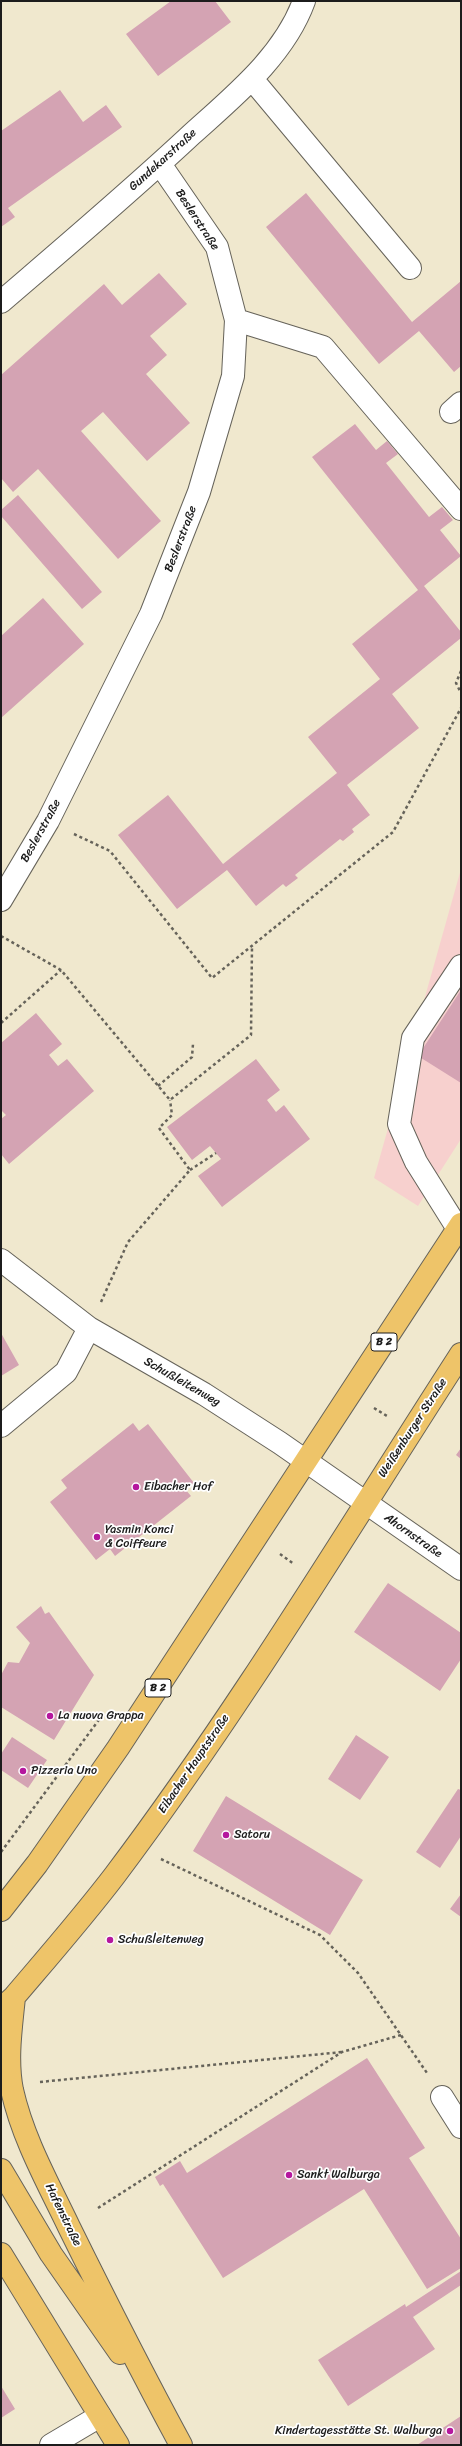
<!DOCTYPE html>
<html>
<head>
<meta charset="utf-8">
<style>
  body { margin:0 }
  #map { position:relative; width:462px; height:2446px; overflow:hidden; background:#f0e8ce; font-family:Sriracha,sans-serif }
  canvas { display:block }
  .frame { position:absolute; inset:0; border:2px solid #1c1c1c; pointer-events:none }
</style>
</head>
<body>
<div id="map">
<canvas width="462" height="2446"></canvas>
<div class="frame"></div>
</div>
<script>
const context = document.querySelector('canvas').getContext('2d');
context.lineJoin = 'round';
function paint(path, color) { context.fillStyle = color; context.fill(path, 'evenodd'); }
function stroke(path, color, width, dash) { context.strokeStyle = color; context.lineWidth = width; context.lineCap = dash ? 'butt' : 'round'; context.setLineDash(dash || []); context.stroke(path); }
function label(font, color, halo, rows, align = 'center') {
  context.font = font + ' Sriracha,sans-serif'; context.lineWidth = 3.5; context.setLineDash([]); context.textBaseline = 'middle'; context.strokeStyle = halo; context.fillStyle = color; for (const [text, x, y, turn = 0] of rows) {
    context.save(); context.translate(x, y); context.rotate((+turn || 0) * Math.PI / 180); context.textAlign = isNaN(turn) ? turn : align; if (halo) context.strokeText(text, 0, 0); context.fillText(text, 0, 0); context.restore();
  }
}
paint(new Path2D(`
  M461,869v270l-43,67 -44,-28z`), '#f7d0ce');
paint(new Path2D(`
  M171,1h44l16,21 -73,54 -32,-42z
  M60,90l23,32 23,-17 16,22 -114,81 7,9 -14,10v-96z
  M306,193l106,129 49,-41v85l-7,6 -35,-41 -40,33 -113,-137z
  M159,273l28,31 -37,32 17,19 -21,19 44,49 -43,38 -44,-49 -22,19 80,90 -43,38 -80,-90 -25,23 -12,-14v-103l103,-91 18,21z
  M355,424l21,26 11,-9 11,13 -12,9 43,54 13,-10 11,13 -13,10 21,26 -37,30 37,46v6l-69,56 27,34 -72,57 23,30 -18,14 2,3 -11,9 -3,-2 -45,36 3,3 -12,9 -3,-3 -27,22 -29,-36 -50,39 -59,-74 50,-40 55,69 114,-91 -29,-36 72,-58 -28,-35 66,-54 -106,-133z
  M18,495l84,97 -20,17 -81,-93v-6z
  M43,598l41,46 -83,74v-82z
  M461,990v93l-43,-27z
  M36,1013l26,31 -13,11 9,11 9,-7 27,32 -85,73 -8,-10v-35l5,-4 -5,-5v-67z
  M256,1059l24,31 -13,10 9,12 8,-7 26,34 -88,68 -24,-31 23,-17 -11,-13 -18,14 -25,-33z
  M1,1333l18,32 -18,11z
  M133,1423l6,8 9,-7 46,59 -9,6 6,7 -76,60 -5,-7 -14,11 -46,-58 17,-14 -6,-8z
  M461,1448v11l-5,-4z
  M388,1583l73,50v26l-21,32 -86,-59z
  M41,1606l4,8 4,-2 45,63 -40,65 -53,-33v-32l7,-13 11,1 11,-20 -14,-16z
  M356,1735l33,22 -29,43 -32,-21z
  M12,1737l35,23 -19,28 -27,-18v-16z
  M458,1789l3,1v46l-21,32 -24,-16z
  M226,1796l137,84 -33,55 -137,-84z
  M461,1894v23l-11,-8z
  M367,2058l58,90 -16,10 52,81v29l-34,21 -63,-100 -141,89 -60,-94 -3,2 -5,-9 25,-16 7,12z
  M461,2271v14l-48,32 22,32 -87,57 -30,-46 87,-56 1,3z
  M1,2386l14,23 -14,9z
  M461,2416v29h-44z`), '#d4a3b3');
const minor = new Path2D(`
  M252,79l158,189
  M1,302c64,-55 129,-110 191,-168 42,-38 92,-78 112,-133
  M236,320l87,27 138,162
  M451,412l10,-9
  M1,900l47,-79 103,-207 48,-122 34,-116 3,-56 -19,-73 -57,-83
  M458,1229l-42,-67 -17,-38 14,-86 48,-72
  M1,1260l88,68 115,66 76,49 181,126
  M1,1426l65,-54 23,-44
  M442,2097l19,30
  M51,2445l49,-29`);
const major = new Path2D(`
  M1,1910l36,-46 81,-116 343,-524
  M14,1997c-3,31 -8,62 -2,93 11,49 36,93 57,137 36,73 73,146 112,218
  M1,2009l13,-12c34,-40 69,-80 101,-122 125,-166 233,-346 346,-521
  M1,2170l50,84 69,99
  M1,2254l117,191`);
stroke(minor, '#66635a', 24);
stroke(major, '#66635a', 24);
stroke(new Path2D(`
  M461,671l-5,12 5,10
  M74,834l36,17 102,127 181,-146 68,-124
  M1,936l60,34 109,130 81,-65 1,-89
  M1,1023l60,-53
  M158,1086l34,-29 1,-13
  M190,1170l26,-17
  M101,1302l27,-60 62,-72 -31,-42 13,-13 -2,-15
  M374,1408l13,8
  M280,1554l14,10
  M1,1852l100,-135
  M161,1859l159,76 38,38 69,100
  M40,2082l302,-30
  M98,2208l244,-156 59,-17`), '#66635a', 2.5, [3, 3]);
stroke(minor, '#fff', 22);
stroke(major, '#eec469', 22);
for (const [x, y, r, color] of [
  [136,1487,4,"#b5179e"],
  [97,1537,4,"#b5179e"],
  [50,1716,4,"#b5179e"],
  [23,1771,4,"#b5179e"],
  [226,1835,4,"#b5179e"],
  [110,1940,4,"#b5179e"],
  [289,2175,4,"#b5179e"],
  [450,2431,4,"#b5179e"]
]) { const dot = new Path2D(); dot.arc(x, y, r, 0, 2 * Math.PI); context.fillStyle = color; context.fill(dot); stroke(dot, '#fff', 1.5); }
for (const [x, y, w] of [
  [384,1342,26],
  [158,1688,26]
]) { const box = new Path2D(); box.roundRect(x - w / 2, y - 9, w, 18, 3); context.fillStyle = '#fff'; context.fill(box); stroke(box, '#1c1c1c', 1); }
label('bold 11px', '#1c1c1c', null, [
  ["B 2",384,1342],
  ["B 2",158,1688]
]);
label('12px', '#1c1c1c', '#fff', [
  ["Gundekarstraße",163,160,-42],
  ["Beslerstraße",197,220,57],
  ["Beslerstraße",181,539,-69],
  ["Beslerstraße",41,831,-61],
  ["Schußleitenweg",182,1382,30],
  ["Weißenburger Straße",413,1428,-57],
  ["Ahornstraße",413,1536,35],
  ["Eibacher Hauptstraße",194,1764,-56],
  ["Hafenstraße",63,2215,64]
]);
label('12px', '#1c1c1c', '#fff', [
  ["Eibacher Hof",144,1487],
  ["Yasmin Konci",105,1530],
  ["& Coiffeure",105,1544],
  ["La nuova Grappa",58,1716],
  ["Pizzeria Uno",31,1771],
  ["Satoru",234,1835],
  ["Schußleitenweg",118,1940],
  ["Sankt Walburga",297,2175],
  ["Kindertagesstätte St. Walburga",442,2431,"right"]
], 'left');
</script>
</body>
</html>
